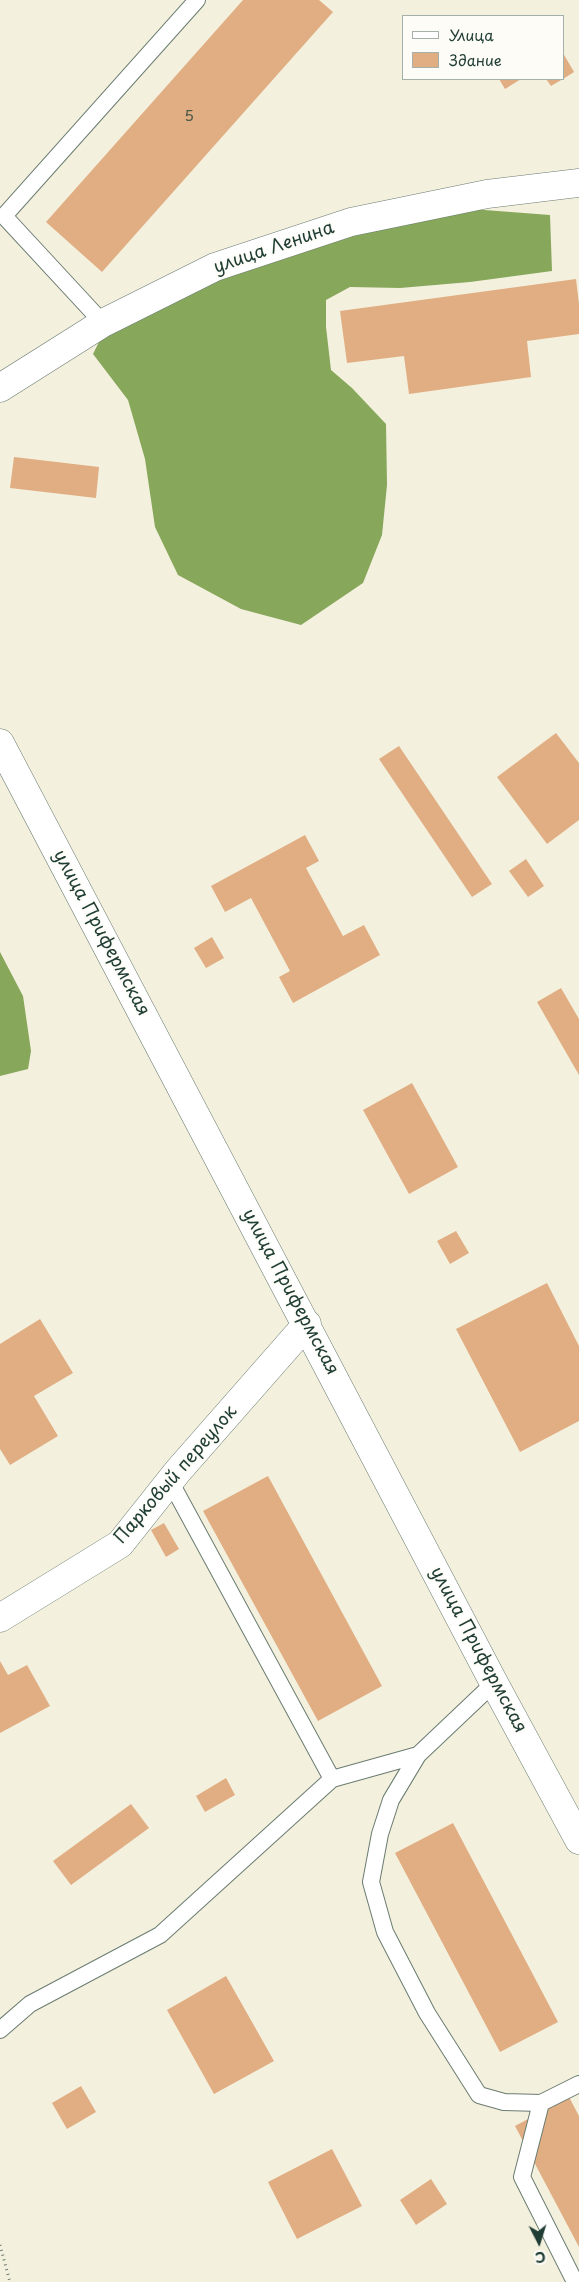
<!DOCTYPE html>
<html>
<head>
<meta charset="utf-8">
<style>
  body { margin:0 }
  #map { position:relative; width:579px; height:2282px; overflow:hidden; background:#f4f0de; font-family:"Playpen Sans",sans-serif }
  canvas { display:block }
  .legend { position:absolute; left:402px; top:15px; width:162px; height:65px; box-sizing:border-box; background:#fdfcf7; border:1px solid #a4b0a9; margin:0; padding:6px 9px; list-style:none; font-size:15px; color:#1f3d34 }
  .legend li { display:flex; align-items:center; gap:10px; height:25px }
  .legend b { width:25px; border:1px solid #a4b0a9 }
  .north { position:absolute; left:514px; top:2217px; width:50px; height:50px; -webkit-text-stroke:4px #fdfcf7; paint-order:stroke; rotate:175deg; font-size:14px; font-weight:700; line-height:20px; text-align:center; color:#1f3d34 }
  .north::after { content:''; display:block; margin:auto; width:18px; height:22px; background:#1f3d34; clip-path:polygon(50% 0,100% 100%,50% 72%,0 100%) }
</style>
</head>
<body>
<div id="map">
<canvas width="579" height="2282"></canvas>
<ul class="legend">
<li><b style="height:6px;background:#fff"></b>Улица</li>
<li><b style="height:14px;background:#e0ae82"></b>Здание</li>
</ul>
<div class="north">С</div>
</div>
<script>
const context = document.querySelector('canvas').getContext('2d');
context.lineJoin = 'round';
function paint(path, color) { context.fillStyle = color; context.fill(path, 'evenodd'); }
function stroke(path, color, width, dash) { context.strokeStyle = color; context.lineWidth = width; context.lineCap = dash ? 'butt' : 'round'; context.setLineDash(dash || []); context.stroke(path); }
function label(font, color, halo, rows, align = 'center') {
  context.font = font + ' "Playpen Sans",sans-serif'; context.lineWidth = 4; context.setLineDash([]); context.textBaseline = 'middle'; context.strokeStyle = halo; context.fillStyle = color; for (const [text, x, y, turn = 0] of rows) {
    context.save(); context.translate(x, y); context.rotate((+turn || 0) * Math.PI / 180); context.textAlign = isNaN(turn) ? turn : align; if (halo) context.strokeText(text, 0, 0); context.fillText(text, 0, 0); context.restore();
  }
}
paint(new Path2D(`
  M458,208l92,7 2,56 -82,11 -70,6 -50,-1 -24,13v27l5,43 21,18 34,36 1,61 -5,50 -19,48 -62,42 -60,-16 -63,-34 -23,-48 -10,-68 -17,-59 -35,-46 9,-18 42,-25 159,-67z
  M0,952l23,44 8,55 -3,18 -28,7z`), '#87a75b');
paint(new Path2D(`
  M243,0h76l14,12 -231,260 -56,-50z
  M563,53l11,19 -11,7z
  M499,79h22l-16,10z
  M546,79h17l-12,7z
  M576,279l3,25v30l-52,7 4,36 -122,17 -5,-38 -57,7 -7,-52z
  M14,457l85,10 -3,31 -86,-10z
  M556,733l23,30v57l-32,24 -50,-67z
  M399,746l93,138 -20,13 -93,-138z
  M305,835l14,26 -13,7 37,68 21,-11 16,30 -87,48 -14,-26 11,-6 -39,-73 -26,14 -14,-26z
  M526,859l18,27 -16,11 -19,-26z
  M212,937l12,21 -18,10 -12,-20z
  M561,988l18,31v56l-42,-73z
  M412,1083l46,84 -49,27 -46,-84z
  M456,1231l13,22 -19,11 -13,-23z
  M547,1283l32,63v75l-59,31 -64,-123z
  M40,1319l33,54 -39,23 24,40 -48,29 -10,-16v-105z
  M268,1476l114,210 -64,35 -115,-210z
  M164,1523l15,26 -13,8 -15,-27z
  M0,1661l8,14 19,-10 23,41 -50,27z
  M226,1778l9,17 -30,17 -9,-16z
  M131,1804l18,24 -78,57 -18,-24z
  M453,1823l105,199 -58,30 -105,-199z
  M226,1976l48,85 -60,33 -47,-84z
  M81,2086l15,26 -29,17 -15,-26z
  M569,2097l10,19v131l-64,-121z
  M332,2149l30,57 -65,33 -29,-57z
  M431,2179l16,25 -31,21 -16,-25z`), '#e0ae82');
const service = new Path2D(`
  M103,323l-99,-107 193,-216
  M170,1481l162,298
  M494,1683l-76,72 -27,45 -11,34 -9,48 14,50 42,81 52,82 25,7 37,1 38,-19
  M0,2030l30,-26 130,-69 172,-156 86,-24
  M541,2103l-19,74 53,105`);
const minor = new Path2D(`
  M0,388l103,-65 112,-56 136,-45 136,-28 92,-11
  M0,743l494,940 85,157
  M0,1618l120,-74 58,-73 129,-147`);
stroke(service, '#6a7c70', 18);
stroke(minor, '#6a7c70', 29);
stroke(new Path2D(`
  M0,2245l10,37`), '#6a7c70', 3, [1, 4]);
stroke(service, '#fff', 16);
stroke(minor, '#fff', 28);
label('15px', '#4f5948', null, [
  ["5",189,117]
]);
label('18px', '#1f3d34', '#fdfcf7', [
  ["улица Ленина",274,248,-19],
  ["улица Прифермская",101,933,62],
  ["улица Прифермская",290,1292,62],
  ["Парковый переулок",176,1475,-49],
  ["улица Прифермская",478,1650,62]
]);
</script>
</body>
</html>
